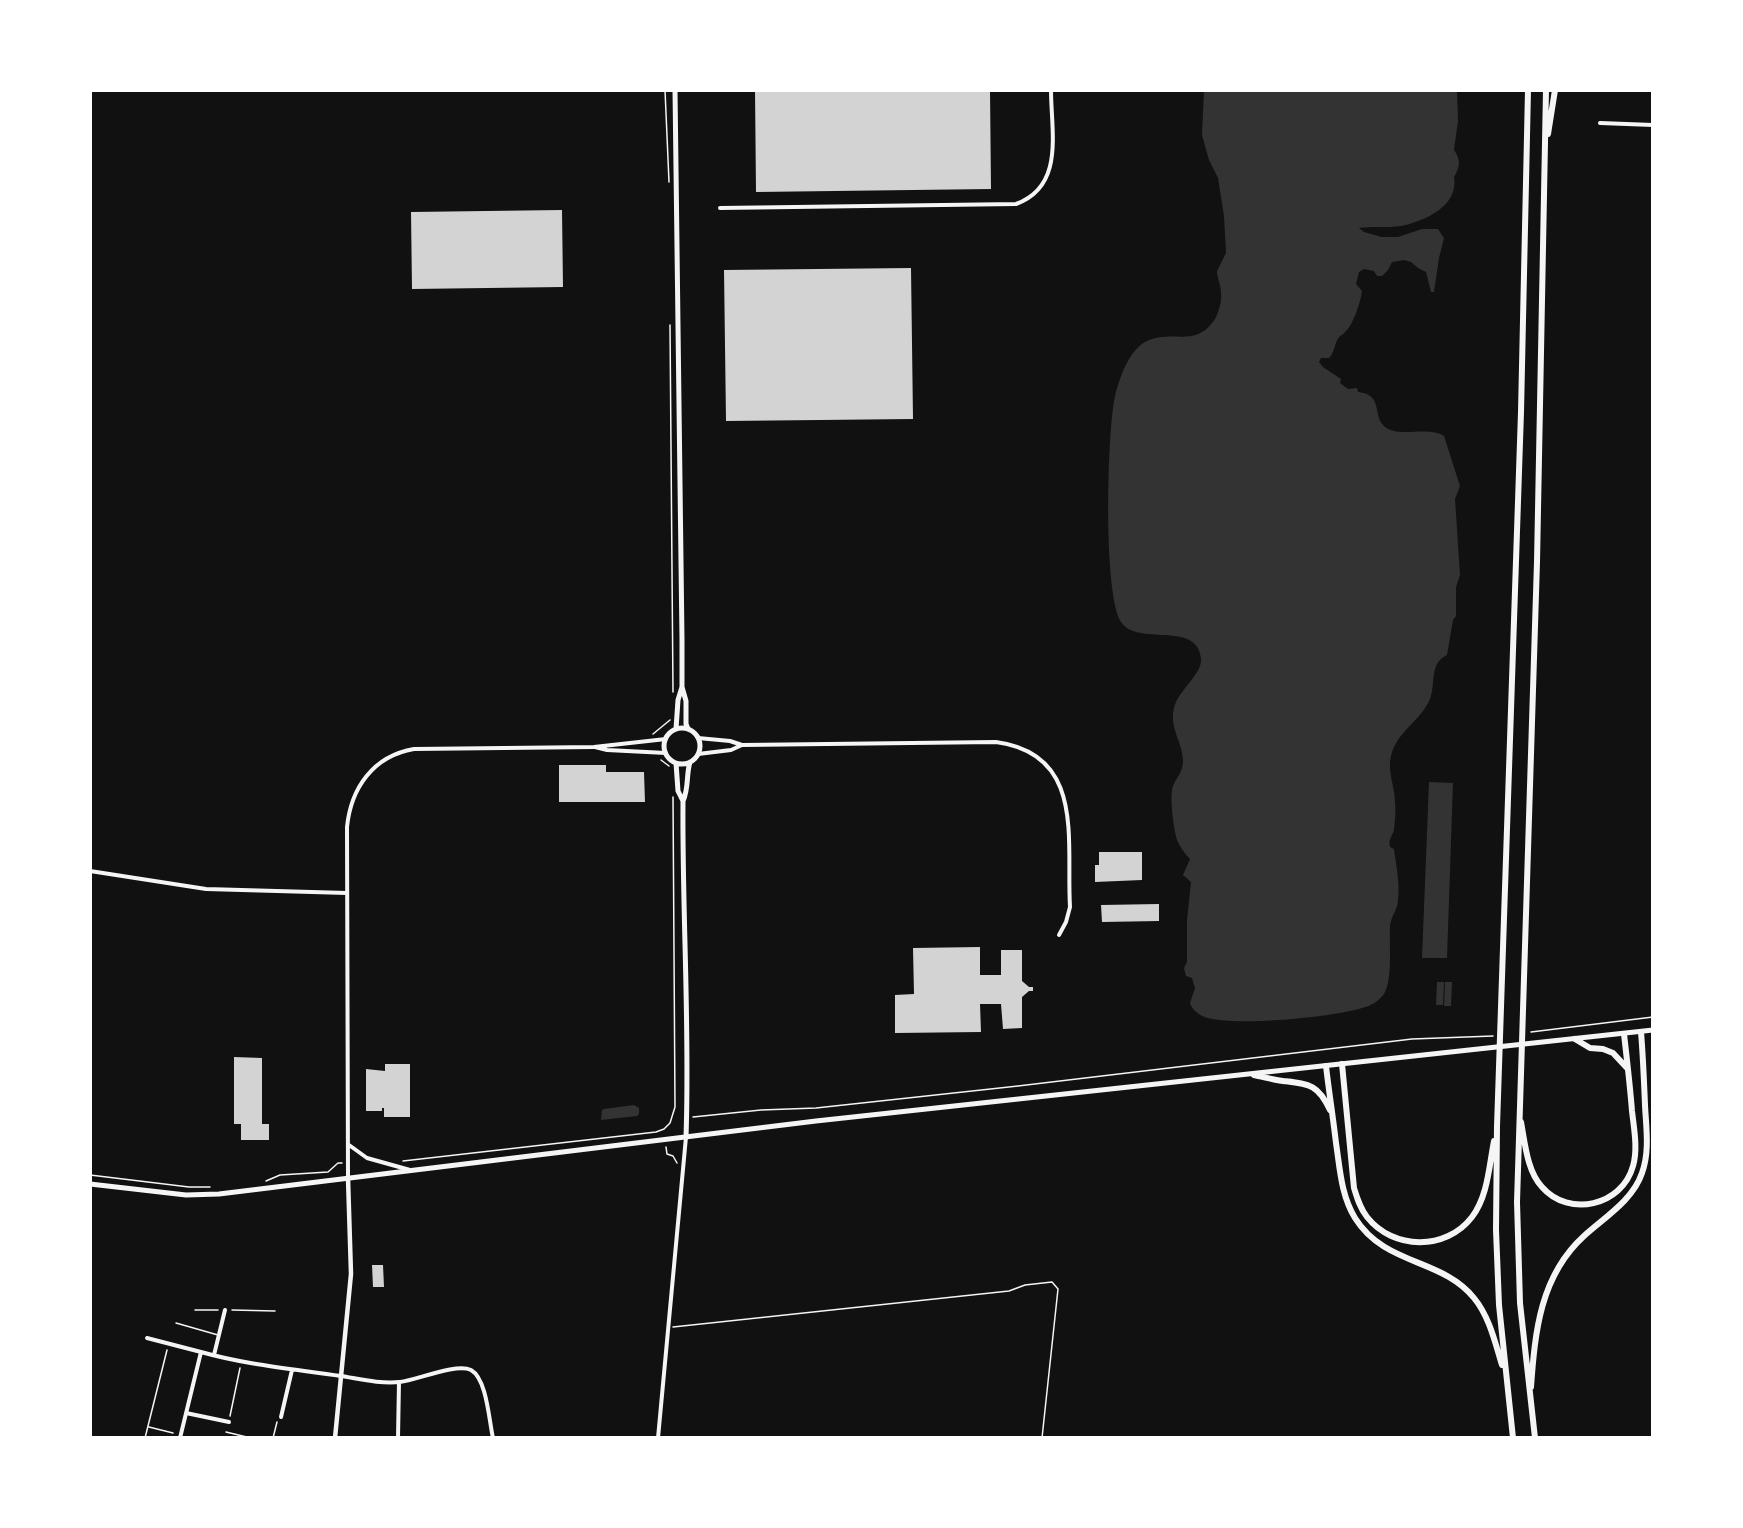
<!DOCTYPE html>
<html>
<head>
<meta charset="utf-8">
<style>
  body { margin:0 }
  #map { position:relative; width:1743px; height:1528px; overflow:hidden; background:#111; font-family:"Open Sans",sans-serif }
  canvas { display:block }
  .frame { position:absolute; inset:0; border:92px solid #fff; pointer-events:none }
</style>
</head>
<body>
<div id="map">
<canvas width="1743" height="1528"></canvas>
<div class="frame"></div>
</div>
<script>
const context = document.querySelector('canvas').getContext('2d');
context.lineJoin = 'round';
function paint(path, color) { context.fillStyle = color; context.fill(path, 'evenodd'); }
function stroke(path, color, width, dash) { context.strokeStyle = color; context.lineWidth = width; context.lineCap = dash ? 'butt' : 'round'; context.setLineDash(dash || []); context.stroke(path); }
paint(new Path2D(`
  M1204,90h253l1,31 -4,29c7,10 6,17 0,27 5,29 -29,44 -53,49 -14,2 -31,0 -42,2l5,4 18,5h16l24,-8h16l6,9 -5,20 -5,34h-3l-5,-20 -8,-4 -7,-6 -7,-2 -12,2 -4,8 -6,6h-5l-3,-5 -10,-2 -5,3 -3,12 6,7c-1,10 -9,34 -16,40 -2,3 -5,4 -7,6 -5,7 -4,15 -10,21h-8l-2,4 4,5 18,12 -1,4 8,6 9,-1 1,4c26,3 14,23 26,34 14,13 44,-1 60,10l16,50 -5,13 5,76 -4,12v29l-3,4 -6,35c-18,8 -11,28 -17,44 -10,23 -33,32 -39,57 -4,15 4,31 4,46 1,8 0,19 -1,28 -2,7 -6,9 -4,17l4,2c2,16 6,35 4,51 0,9 -7,16 -8,26 -1,17 3,54 -6,68 -5,7 -13,12 -22,14 -28,9 -134,20 -160,8 -5,-3 -10,-7 -12,-13l5,-15 -3,-10 -6,-2 -2,-8 3,-6v-42l4,-38 -8,-7 7,-16c-5,-5 -10,-12 -13,-19 -3,-10 -8,-43 -4,-54 3,-8 10,-14 10,-25 0,-18 -14,-33 -9,-53 4,-18 29,-34 27,-50 -4,-38 -64,-11 -80,-36 -18,-28 -14,-190 -6,-226 5,-19 14,-48 34,-56 25,-10 47,8 66,-21 4,-7 7,-19 6,-26 0,-8 -4,-15 -4,-22l9,-18 -2,-37 -6,-38 -9,-18 -7,-25z
  M1429,782l24,1 -6,175h-25z
  M1437,982h7l-1,23h-7z
  M1445,982h7l-1,24h-7z
  M634,1105l5,3v6l-2,2 -36,4 1,-10 2,-1z`), '#333');
paint(new Path2D(`
  M755,90h235l1,99 -235,3z
  M562,210l1,77 -151,2 -1,-77z
  M911,268l2,151 -187,2 -2,-151z
  M559,765h47v7h38l1,30h-86z
  M1099,852h43v28l-47,2v-17h4z
  M1159,904v17l-57,1 -1,-17z
  M980,947v28h21v-25h21v31l7,6h4v4h-4l-7,6v31l-19,1 -2,-25h-21l1,28 -86,1v-38l19,-1 -1,-46z
  M234,1057l28,1v66h7v16h-28v-16h-7z
  M385,1064h25v53h-26v-9h-2v3h-16v-42l19,2z
  M372,1265h11l1,22h-11z`), '#d3d3d3');
stroke(new Path2D(`
  M665,90l4,92
  M670,325l3,367
  M653,734l17,-14
  M661,760l8,6
  M1531,1032l122,-15
  M693,1117l68,-7 55,-2 202,-22 394,-47 81,-3
  M666,1147l1,7 6,2 4,7
  M403,1161l253,-29 8,-3 6,-6 5,-16 -2,-310
  M90,1175l99,12h21
  M266,1181l14,-6 48,-3 10,-9h4
  M195,1310h23
  M232,1310l43,1
  M673,1327l336,-36 16,-6 27,-3 6,7 -16,149
  M230,1416l10,-48
  M149,1427l24,6
  M226,1432l25,6
  M145,1438l22,-88
  M273,1438l4,-16`), '#f5f5f5', 1.5);
stroke(new Path2D(`
  M176,1323l42,12`), '#f5f5f5', 1.5);
stroke(new Path2D(`
  M1600,123l53,2
  M720,208l296,-4c49,-18 35,-72 35,-114
  M698,738l32,3 12,4 254,-3c90,12 70,99 74,165l-4,15 -7,13
  M595,747l12,3 59,3
  M698,754l33,-4 11,-5
  M90,871l116,18 141,4
  M349,1145l18,13 43,12
  M348,1178l-1,-351c4,-39 26,-71 67,-78l180,-2 72,-8
  M147,1338l54,14
  M214,1355l11,-45
  M186,1413l43,9
  M281,1417l11,-47
  M180,1438l21,-86c46,13 93,17 140,24 19,3 39,8 59,6 17,-2 56,-19 71,-12 16,9 18,51 22,68
  M398,1438l1,-56
  M658,1438l28,-301`), '#f5f5f5', 4);
stroke(new Path2D(`
  M335,1438l16,-164 -3,-96`), '#f5f5f5', 4.5);
stroke(new Path2D(`
  M675,90l7,550v47l-4,13 -2,29
  M682,687l4,14v23l2,5
  M664 746a18 18 0 1 1 36 0a18 18 0 1 1-36 0Z
  M676,763l2,28 5,10
  M686,1137c4,-112 -4,-224 -3,-336 6,-13 3,-26 7,-39`), '#f5f5f5', 5);
stroke(new Path2D(`
  M90,1184l96,11 33,-1 597,-73 837,-91`), '#f5f5f5', 5);
stroke(new Path2D(`
  M1548,134l7,-44
  M1575,1039l15,9 13,1 10,4 14,15
  M1342,1064l12,124c3,10 6,20 13,29 26,33 79,34 105,0 16,-21 17,-51 22,-76
  M1326,1066c3,26 7,51 10,77 4,26 5,52 19,75 30,48 87,40 119,80 15,18 21,44 28,67
  M1254,1075c10,2 19,5 29,6 26,3 35,3 47,29
  M1521,1122c4,21 6,49 21,65 27,31 80,19 91,-21 5,-17 1,-37 -1,-55 -2,-26 -5,-51 -8,-77
  M1531,1387c4,-55 9,-111 53,-151 21,-19 49,-36 58,-63 8,-22 4,-46 3,-68 -1,-25 -2,-49 -4,-73
  M1513,1438l-14,-133 -3,-75 1,-104 24,-714 7,-322
  M1535,1438l-15,-135 -3,-101 20,-640 9,-472`), '#f5f5f5', 6);
</script>
</body>
</html>
